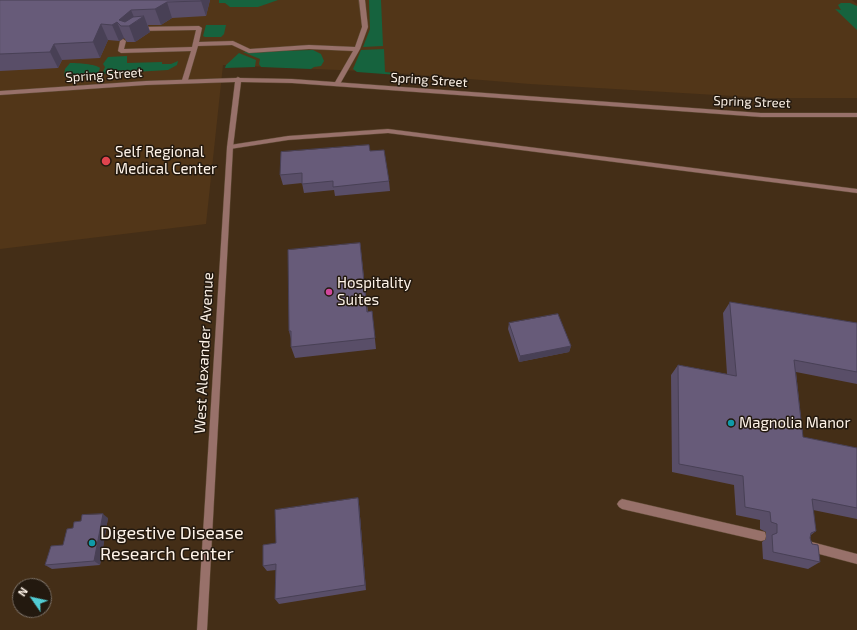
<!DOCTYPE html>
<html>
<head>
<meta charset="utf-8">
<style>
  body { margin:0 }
  #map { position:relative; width:857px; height:630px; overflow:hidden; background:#442e17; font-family:"Exo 2",sans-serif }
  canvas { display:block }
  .north { position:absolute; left:12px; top:578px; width:40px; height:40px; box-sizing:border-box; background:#23190f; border:1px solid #7b7066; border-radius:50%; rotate:304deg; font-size:11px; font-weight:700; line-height:16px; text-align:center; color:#fef3e8 }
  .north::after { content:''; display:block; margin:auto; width:14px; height:18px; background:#51ccd4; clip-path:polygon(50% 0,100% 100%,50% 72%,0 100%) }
</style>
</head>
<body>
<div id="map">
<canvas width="857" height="630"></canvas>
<div class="north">N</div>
</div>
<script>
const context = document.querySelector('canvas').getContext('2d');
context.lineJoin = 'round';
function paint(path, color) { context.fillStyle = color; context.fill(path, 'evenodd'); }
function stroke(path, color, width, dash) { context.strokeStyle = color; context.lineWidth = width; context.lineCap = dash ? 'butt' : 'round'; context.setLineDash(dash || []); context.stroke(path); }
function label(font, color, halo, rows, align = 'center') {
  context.font = font + ' "Exo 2",sans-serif'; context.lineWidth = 3; context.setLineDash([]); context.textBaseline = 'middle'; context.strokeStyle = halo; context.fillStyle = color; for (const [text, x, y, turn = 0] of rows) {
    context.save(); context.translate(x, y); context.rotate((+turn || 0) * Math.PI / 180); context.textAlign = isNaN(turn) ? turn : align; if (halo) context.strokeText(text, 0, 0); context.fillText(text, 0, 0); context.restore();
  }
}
paint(new Path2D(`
  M0,0h852l5,4v94h-90l-237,-14 -145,-12 -162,-7 -17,159 -206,25z`), '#523618');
paint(new Path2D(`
  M219,0h59l-20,7h-28l-5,-4h-6z
  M369,0h12l2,46 -20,1 7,-18z
  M841,3h9l7,3v24l-22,-21 6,1 -3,-5z
  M206,25h20l-2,9 -3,3h-16l-2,-1z
  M384,49l1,23 12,1 1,2 -41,-3 -4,-3 8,-19z
  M313,50l8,4 3,7 -3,5 -7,1 -3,2 -50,-2 -2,-3 1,-5 -17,-7z
  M239,53l17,7 -1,7 -30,1 1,-3z
  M127,56v7l35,-1v2h9l7,-3 -1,4 -9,5 -66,4 3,-7 -2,-3 5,-7z
  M70,63c7,0 26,1 30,5l-2,6 -34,2 1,-7z`), '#16633e');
const lane = new Path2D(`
  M359,0h6l3,27 -8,22 -20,35 -3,2 -3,-2 19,-33 -44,-2 -60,4 -17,-8 -34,1 -10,34 -3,2 -3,-2 9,-29 -70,2 -3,-2 2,-10 3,-2 3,2 -2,8 68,-2 4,-17 -58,1 -3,-2 3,-2 61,-1 3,2 -3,14 34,-1 17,8 59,-4 46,2 7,-20z
  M388,129l469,60v4l-469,-60 -100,7 -58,9 -3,-2 3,-2 58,-9z
  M622,499l139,32 4,1 1,4 -1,4 -4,1 -139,-32 -3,-2 -2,-3 2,-3z
  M808,541l49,13v10l-53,-14 -1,-4 1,-4z`);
const street = new Path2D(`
  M238,77l2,1 52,1 469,34h96v4h-96l-469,-34 -51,-1 -8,65 -26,483h-10l30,-483 8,-65 -89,3 -146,10v-4l146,-10 90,-3z`);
stroke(lane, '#5e4a34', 1);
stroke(street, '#5e4a34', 1);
paint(lane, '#98716a');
paint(street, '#98716a');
paint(new Path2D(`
  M0,0h210l-4,16 -34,2 -11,7h-13l2,7 -15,10h-8l-3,-4 -5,3 -11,-1 -8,18 -38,2 -4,8 -58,3z
  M370,151l19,30 1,10 -55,5 -1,-6 -30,3 -2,-10 -19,2 -3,-10z
  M360,243l8,69 4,-1 4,38 -81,9 -4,-11v-8l-2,-8z
  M730,302l127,21v61l-61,-12 7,65 54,11v71l-44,-9 3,21 -5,4 -1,3 10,24 -12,7 -45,-10 -1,-17 4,-3v-7l-6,-3v-9l-24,-5 -2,-30 -62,-13 -1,-97 7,-10 49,9 -4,-61z
  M509,323l62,23 -2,6 -50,10 -11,-33z
  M358,498l1,6 7,86 -87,14 -4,-5 1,-29 -9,1 -4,-5 13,-23z
  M108,518l-8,47 -48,4 -7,-4 18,-20 10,-17z`), '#594e68');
paint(new Path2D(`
  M201,0h9l-4,16 -5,-15z
  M167,2l5,16 -11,7 -6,-16z
  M131,10l5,12 8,-6 6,16 -15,10 -6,-16 -10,-6z
  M117,22l7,16 -5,3 -7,-16z
  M101,24l7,16 -8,18 -7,-16z
  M54,44l8,16 -4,8 -8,-16z
  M571,346l-2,6 -50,10 1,-6z
  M358,498l1,6 7,86 -1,-5z
  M103,514l5,4 -8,47 -6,-4z`), '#484055');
const building = new Path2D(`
  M0,0h201v1l-34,1 -12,7 -24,1 -12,10 6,2 8,-5 11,-1 -15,10h-8l-4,-4 -5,3 -11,-1 -8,18 -39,2 -4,8 -50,2z
  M369,145l1,6 14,-1 5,31 -56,6v-6l-31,3v-11l-22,2 1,-23z
  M360,243l7,69 5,-1 3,27 -84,9v-16h-2l-1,-81z
  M730,302l127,21v49l-63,-12 9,77 54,11v60l-45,-9 4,32 -5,2 -1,5 2,6 6,1 2,17 -47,-10 -1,-17 5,-2v-9l-6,-2 -1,-10 -25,-5 -2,-31 -64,-12 -1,-99 58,11z
  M558,314l13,32 -51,10 -11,-33z
  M358,498l7,87 -90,14 1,-35 -13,2v-21l13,-2 -1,-33z
  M103,514l-9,47 -49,4 6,-19 12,-1 4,-16 6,-1 1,-6 7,-1 1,-6z`);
paint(building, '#675b79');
stroke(building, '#484055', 1);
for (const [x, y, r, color] of [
  [106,161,5,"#e0444e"],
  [329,292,4,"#d1479c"],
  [731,423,4,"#0f9aa8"],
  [92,543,4,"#0f9aa8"]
]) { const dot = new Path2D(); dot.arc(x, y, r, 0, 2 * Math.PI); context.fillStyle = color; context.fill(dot); stroke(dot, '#23190f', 1.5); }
label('13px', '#fef3e8', '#23190f', [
  ["Spring Street",104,75,-4],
  ["Spring Street",429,80,4],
  ["Spring Street",752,102,2]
]);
label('15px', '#fef3e8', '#23190f', [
  ["Self Regional",115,152],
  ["Medical Center",115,169],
  ["Hospitality",337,283],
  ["Suites",337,300],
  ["Magnolia Manor",739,423]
], 'left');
label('15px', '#fef3e8', '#23190f', [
  ["West Alexander Avenue",204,353,-87]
]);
label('18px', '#fef3e8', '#23190f', [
  ["Digestive Disease",100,533],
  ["Research Center",100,554]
], 'left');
</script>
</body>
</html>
